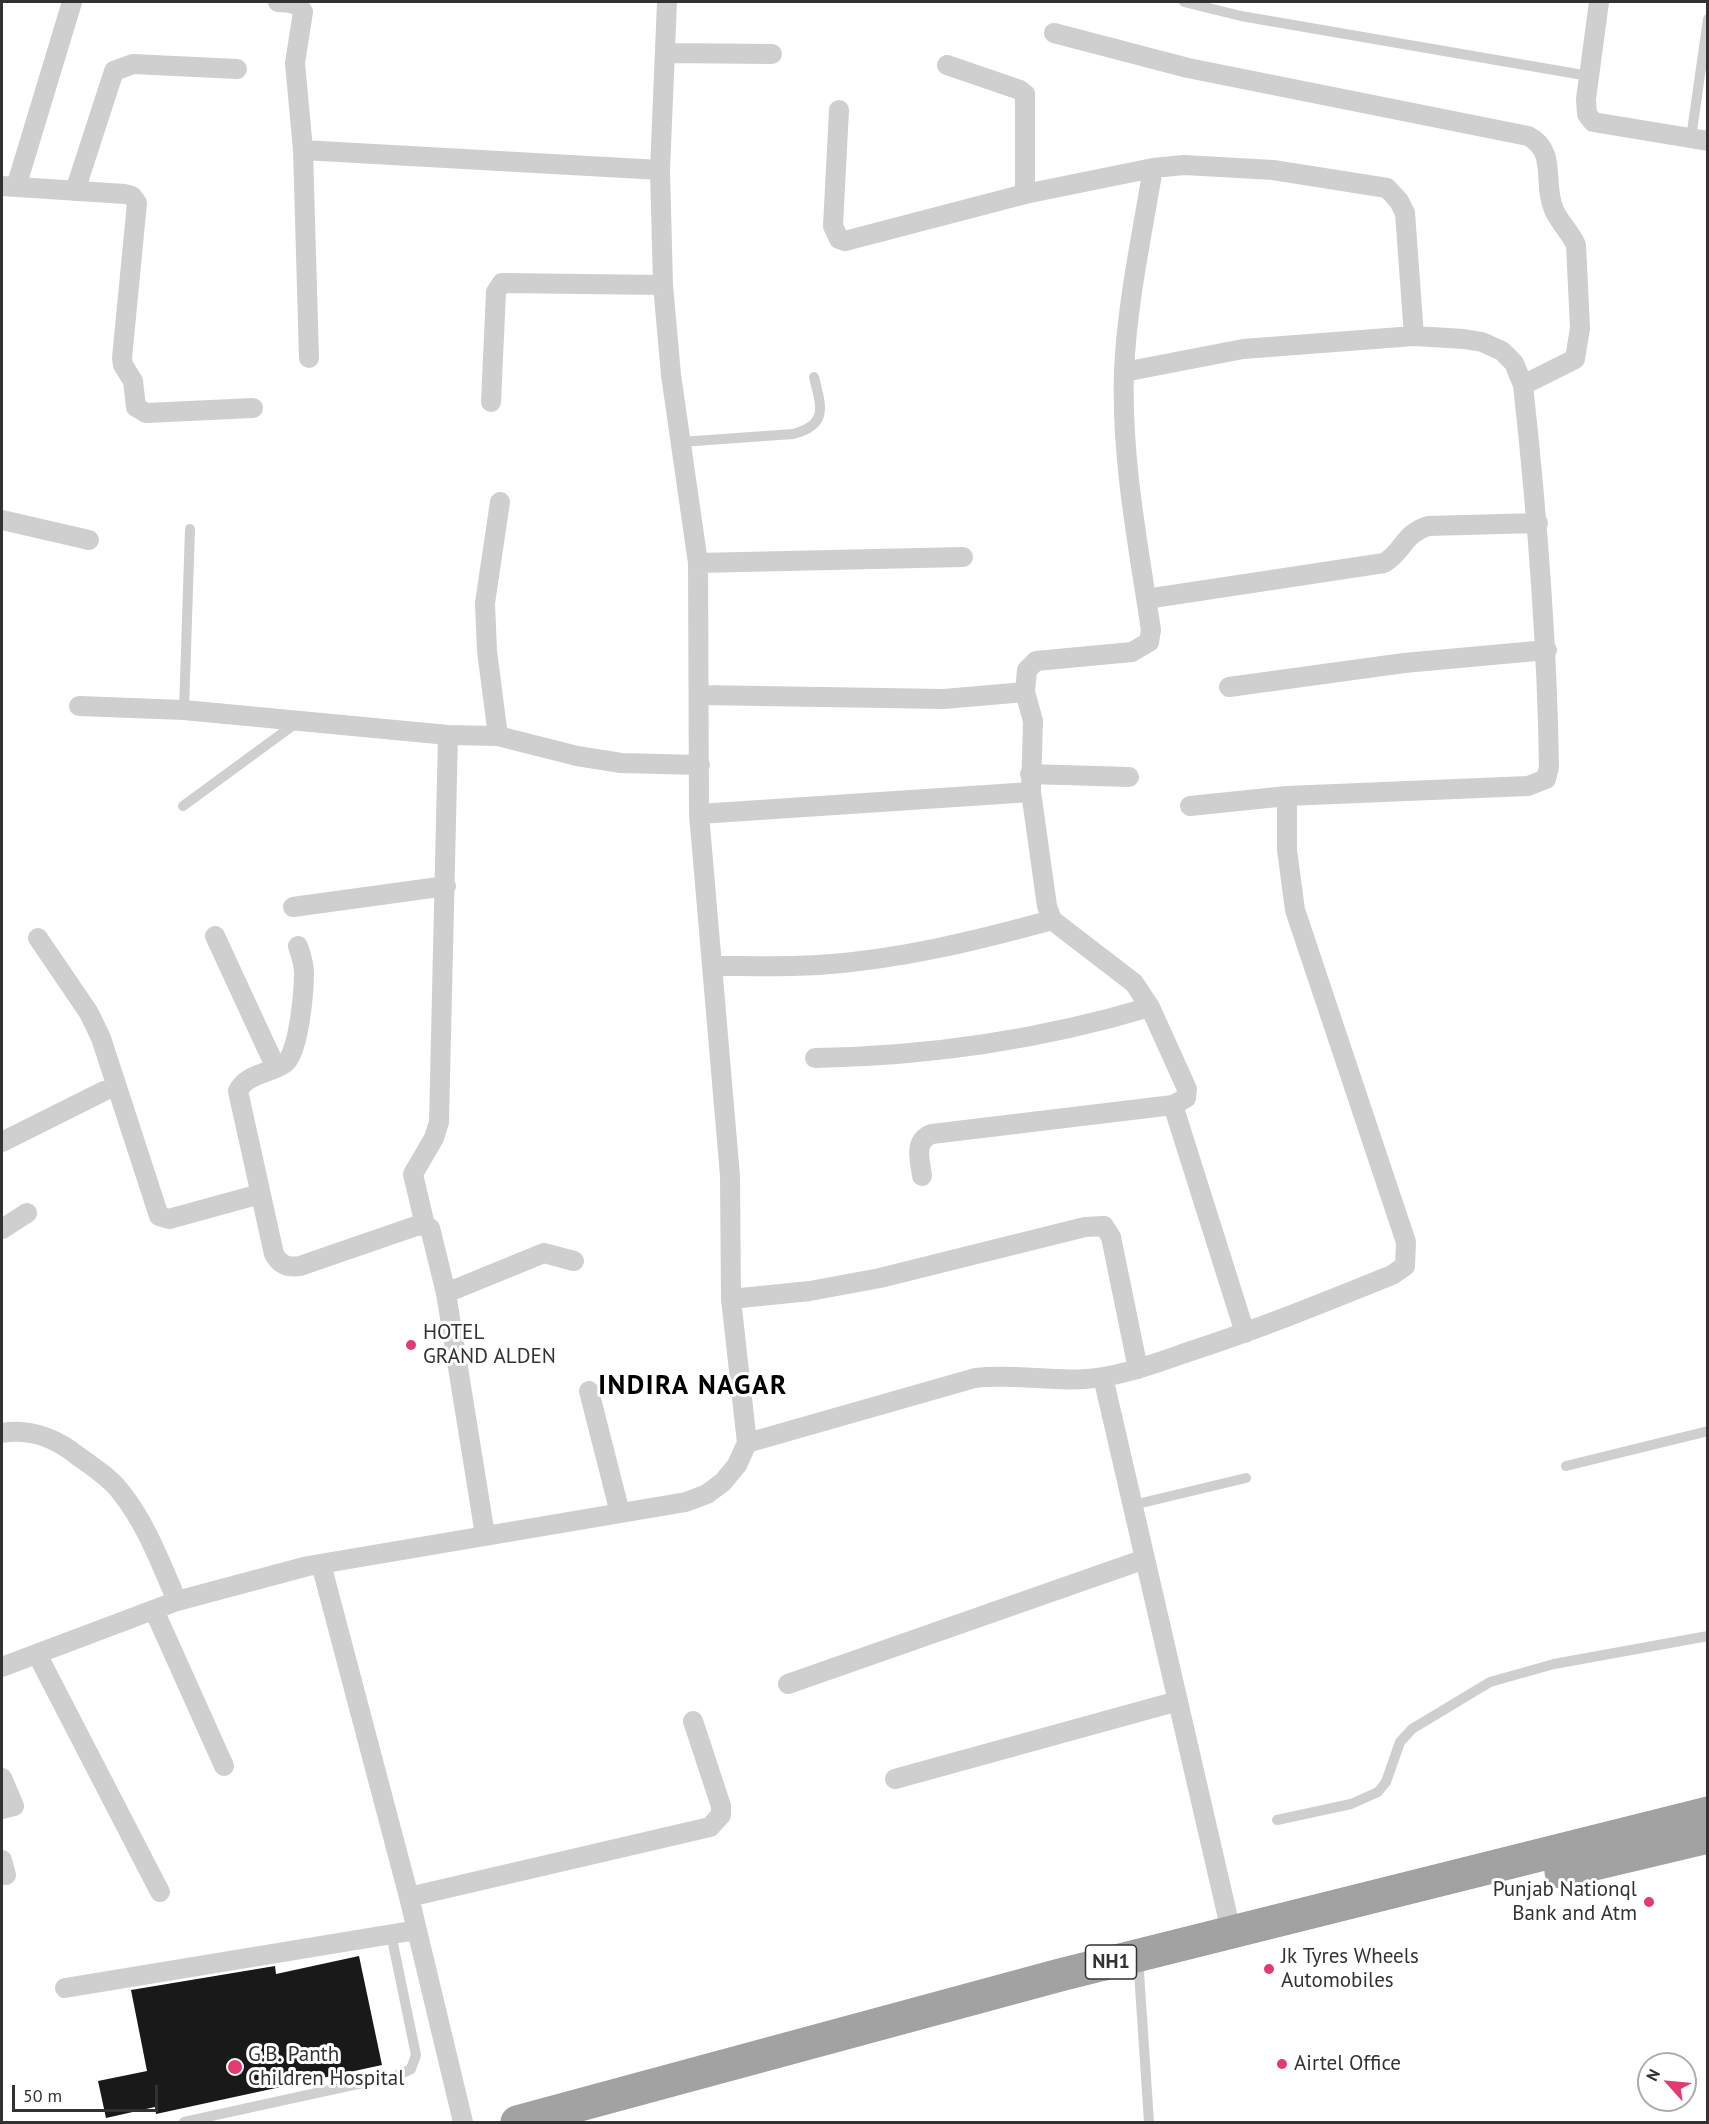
<!DOCTYPE html>
<html>
<head>
<meta charset="utf-8">
<style>
  body { margin:0 }
  #map { position:relative; width:1709px; height:2124px; overflow:hidden; background:#fff; font-family:"PT Sans",sans-serif }
  canvas { display:block }
  .frame { position:absolute; inset:0; border:3px solid #323232; pointer-events:none }
  .north { position:absolute; left:1637px; top:2052px; width:60px; height:60px; box-sizing:border-box; background:#fff; border:2px solid #adadad; border-radius:50%; rotate:297deg; font-size:16px; font-weight:700; line-height:24px; text-align:center; color:#323232 }
  .north::after { content:''; display:block; margin:auto; width:21px; height:27px; background:#e23b6f; clip-path:polygon(50% 0,100% 100%,50% 72%,0 100%) }
  .scale { position:absolute; left:12px; top:2085px; width:146px; height:27px; box-sizing:border-box; border:3px solid #323232; border-top:0; padding-left:8px; font-size:18px; line-height:21px; white-space:nowrap; color:#323232; -webkit-text-stroke:4px #fff; paint-order:stroke }
</style>
</head>
<body>
<div id="map">
<canvas width="1709" height="2124"></canvas>
<div class="frame"></div>
<div class="north">N</div>
<div class="scale">50 m</div>
</div>
<script>
const context = document.querySelector('canvas').getContext('2d');
context.lineJoin = 'round';
function paint(path, color) { context.fillStyle = color; context.fill(path, 'evenodd'); }
function stroke(path, color, width, dash) { context.strokeStyle = color; context.lineWidth = width; context.lineCap = dash ? 'butt' : 'round'; context.setLineDash(dash || []); context.stroke(path); }
function label(font, color, halo, rows, align = 'center') {
  context.font = font + ' "PT Sans",sans-serif'; context.lineWidth = 6; context.setLineDash([]); context.textBaseline = 'middle'; context.strokeStyle = halo; context.fillStyle = color; for (const [text, x, y, turn = 0] of rows) {
    context.save(); context.translate(x, y); context.rotate((+turn || 0) * Math.PI / 180); context.textAlign = isNaN(turn) ? turn : align; if (halo) context.strokeText(text, 0, 0); context.fillText(text, 0, 0); context.restore();
  }
}
paint(new Path2D(`
  M359,1956l23,109 -226,49 -1,-7 -49,11 -8,-37 49,-10 -16,-81 144,-24 1,8z`), '#191919');
stroke(new Path2D(`
  M1184,2l57,14 348,60
  M1691,138l17,-119
  M681,442l112,-8c36,-9 28,-28 21,-57
  M184,710l6,-181
  M183,806l116,-85
  M1566,1466l142,-35
  M1133,1505l113,-27
  M1277,1820l74,-16 27,-12 8,-10 14,-40 12,-13 78,-47 64,-18 154,-28
  M1139,1972l10,150
  M184,2122l215,-47 12,-6 5,-14 -25,-121`), '#cfcfcf', 10);
stroke(new Path2D(`
  M278,2c10,1 20,0 25,10l-8,51 8,87 357,20
  M1599,2l-13,97 1,15 6,8 115,19
  M1054,33l134,35 340,68c30,15 14,47 26,74 6,13 16,22 22,35l4,83 -5,31 -52,26
  M665,53l107,1
  M947,65l73,25 5,4v100
  M839,110l-6,116 6,13 6,2 180,-47 128,-26 31,-3 89,5 114,18 12,13 6,12 9,123
  M303,150l6,208
  M1153,168c-11,67 -26,135 -29,203 -3,87 14,173 27,259l-2,12 -17,10 -96,9 -9,9 -2,22 8,29 -2,71 16,114 5,14 82,63 16,24 37,82 -1,9 -13,7 72,228
  M2,186l123,8 7,2 5,7 -15,155 1,7 10,16 3,26 10,6 107,-5
  M16,187l56,-185
  M75,191l39,-120 19,-7 104,5
  M1124,372l119,-23 171,-13 50,3 18,3 20,9 12,12 9,22c14,127 24,254 26,382l-3,12 -18,7 -241,10 -97,10
  M491,402l5,-110 6,-9 161,2
  M2,520l87,20
  M698,563l265,-6
  M1146,599l238,-36c20,-12 19,-29 44,-37l110,-3
  M1229,687l175,-24 143,-13
  M699,695l245,4 81,-7
  M79,706l105,4 264,25 50,1 79,20 44,7 79,2
  M498,736l-11,-85 -2,-48 15,-101
  M1030,774l99,3
  M699,814l332,-22
  M293,907l153,-21
  M215,936l61,132
  M38,938l51,75 12,25 58,178 10,3 91,-25
  M298,946c3,9 6,17 6,27 0,17 -5,80 -19,90 -15,11 -38,10 -47,28l36,163c6,11 14,14 26,12l116,-40 9,-1 5,3 16,65 39,242
  M712,966c35,0 71,1 106,-1 80,-5 157,-24 234,-45
  M815,1058c115,-2 225,-18 335,-51
  M2,1142l102,-51
  M922,1176c-2,-17 -9,-35 10,-42l241,-29
  M425,1225l-12,-51 21,-36 5,-16 9,-387
  M2,1229l25,-16
  M446,1293l98,-40 30,8
  M731,1299l79,-8 70,-13 205,-51 19,-1 7,11 27,132
  M1103,1377l128,554
  M589,1391l31,122
  M2,1433c29,-5 53,5 76,23 14,10 31,21 42,35 26,32 41,73 57,110
  M747,1443l228,-65c43,-5 86,6 128,-1 30,-5 59,-16 88,-26 68,-22 134,-49 201,-76l13,-9 1,-24 -111,-332 -8,-60v-54
  M321,1564l88,333 54,225
  M154,1610l70,156
  M37,1654l123,238
  M2,1667l175,-66 131,-35 378,-64 21,-8 16,-12 14,-17 10,-22 -16,-144 -1,-123 -31,-362 -1,-251 -27,-188 -8,-90 -3,-115 7,-168
  M788,1684l357,-125
  M2,1778l12,28 -12,3
  M895,1779l283,-78
  M2,1860l4,15
  M409,1897l301,-70 11,-12v-9l-28,-85
  M65,1988l352,-58`), '#cfcfcf', 20);
stroke(new Path2D(`
  M1561,1872l147,-35
  M517,2122l543,-147 648,-162`), '#a2a2a2', 33);
for (const [x, y, r, color] of [
  [411,1345,6,"#e23b6f"],
  [1649,1902,6,"#e23b6f"],
  [1269,1969,6,"#e23b6f"],
  [1282,2064,6,"#e23b6f"],
  [235,2067,8,"#e23b6f"]
]) { const dot = new Path2D(); dot.arc(x, y, r, 0, 2 * Math.PI); context.fillStyle = color; context.fill(dot); stroke(dot, '#fff', 2); }
for (const [x, y, w] of [
  [1111,1962,51]
]) { const box = new Path2D(); box.roundRect(x - w / 2, y - 17, w, 34, 4.5); context.fillStyle = '#fff'; context.fill(box); stroke(box, '#323232', 1.5); }
label('bold 20px', '#323232', null, [
  ["NH1",1111,1962]
]);
label('21px', '#323232', '#fff', [
  ["HOTEL",423,1333],
  ["GRAND ALDEN",423,1357],
  ["Punjab Nationql",1637,1890,"right"],
  ["Bank and Atm",1637,1914,"right"],
  ["Jk Tyres Wheels",1281,1957],
  ["Automobiles",1281,1981],
  ["G.B. Panth",248,2055],
  ["Children Hospital",248,2079],
  ["Airtel Office",1294,2064]
], 'left');
context.letterSpacing = '1.5px';
label('bold 27px', '#000', '#fff', [
  ["INDIRA NAGAR",693,1386]
]);
context.letterSpacing = '0px';
</script>
</body>
</html>
